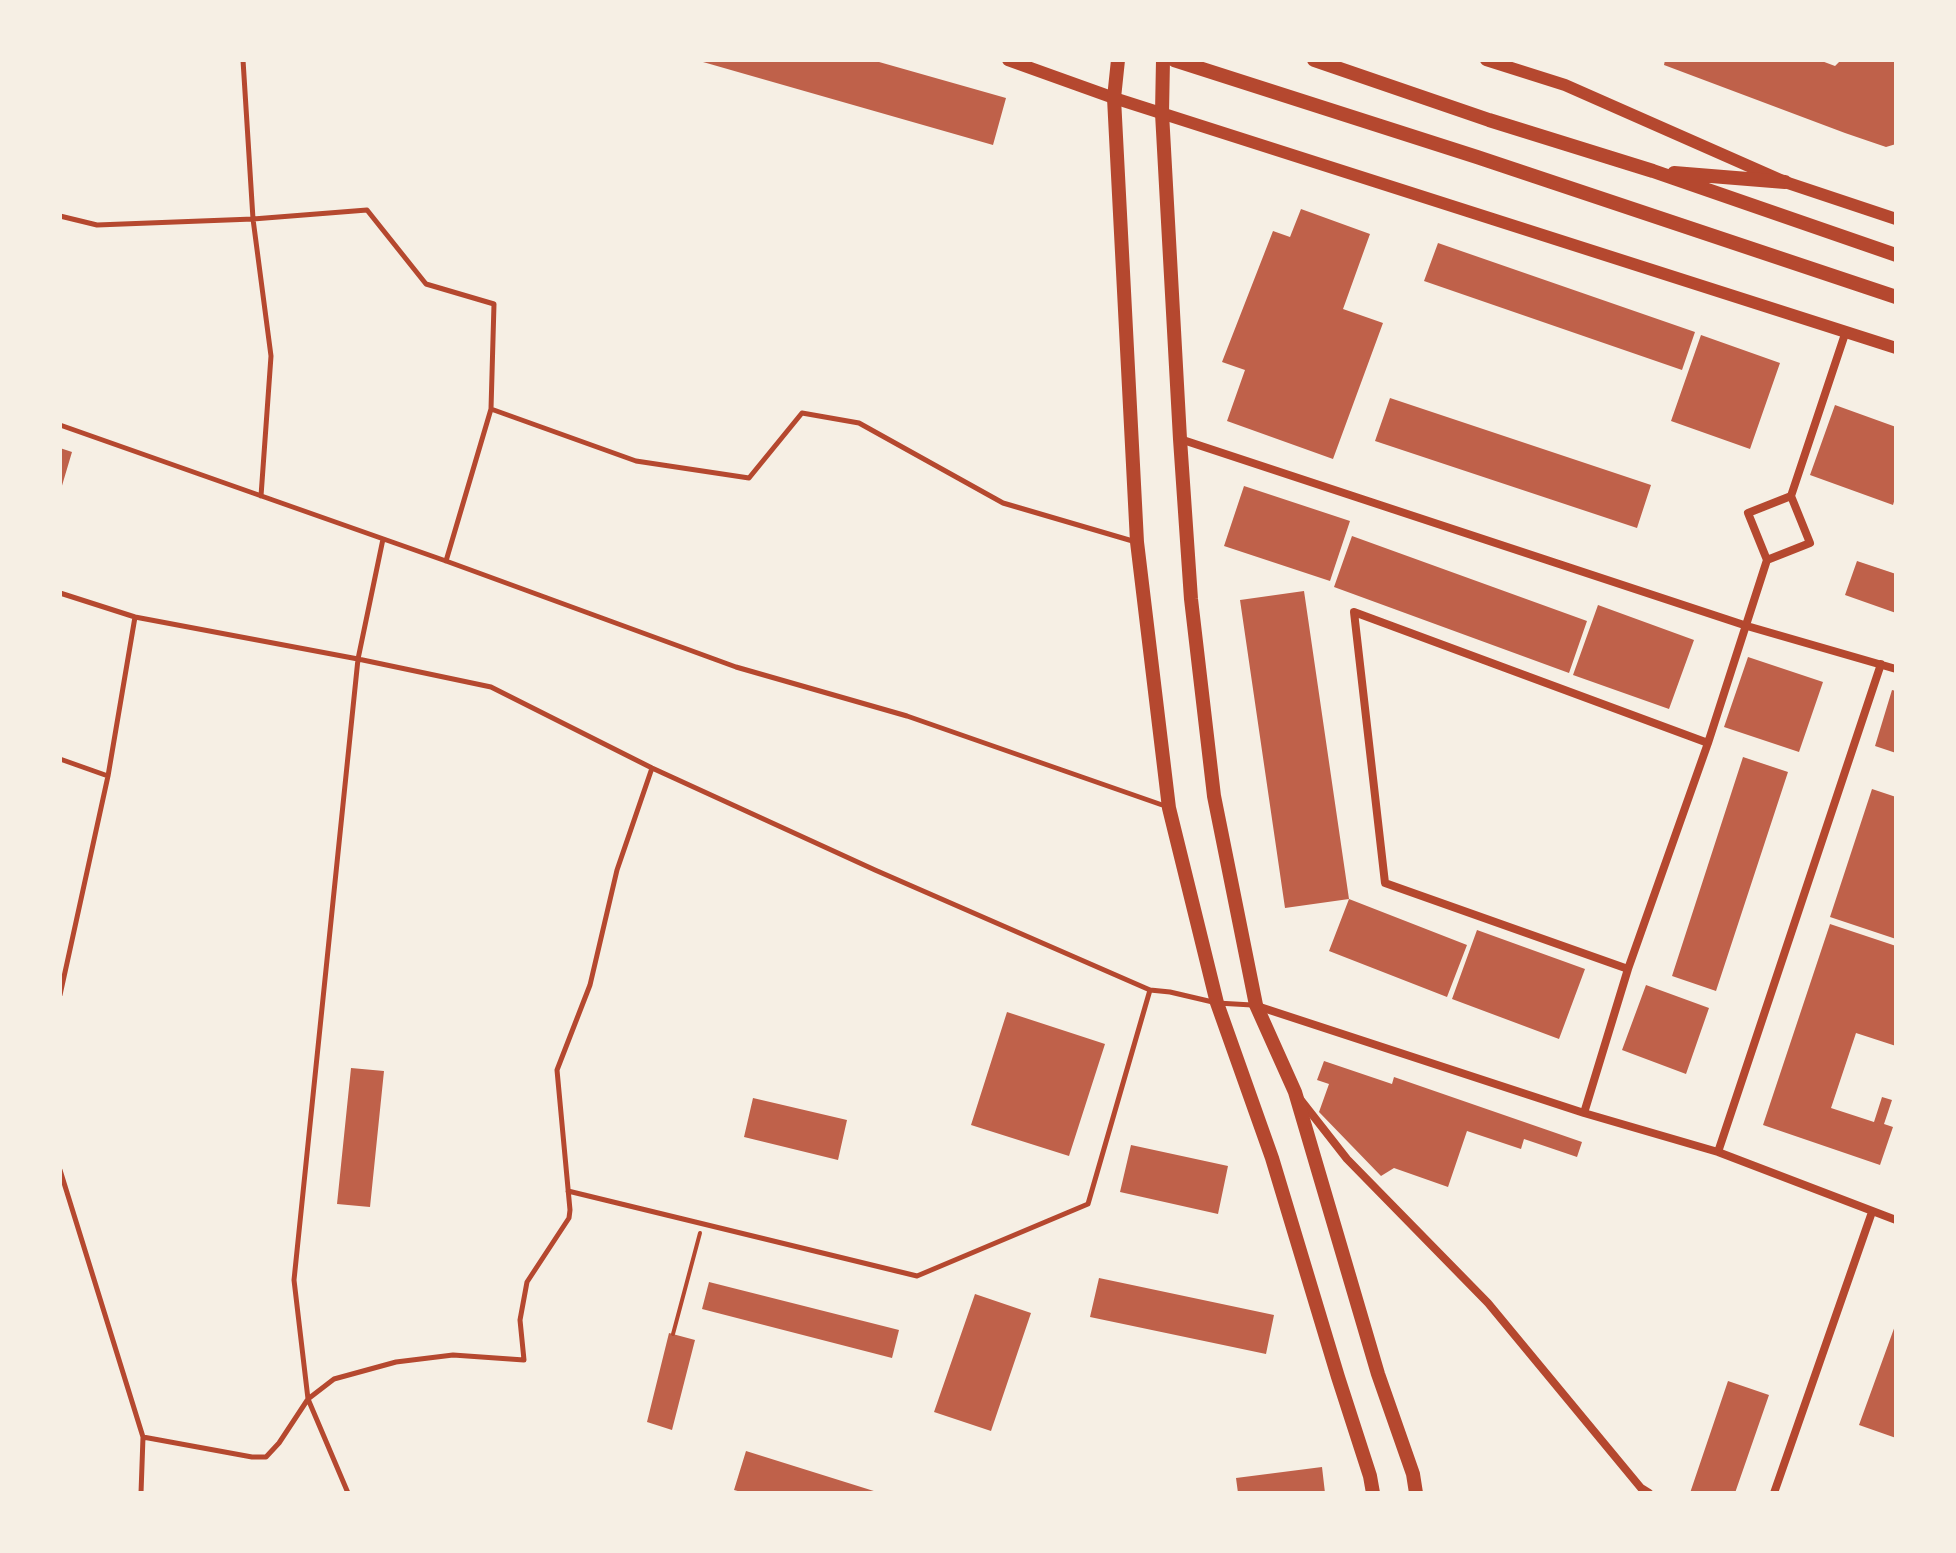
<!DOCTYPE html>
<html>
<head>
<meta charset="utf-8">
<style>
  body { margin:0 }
  #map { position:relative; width:1956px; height:1553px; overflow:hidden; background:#f6efe4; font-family:"Exo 2",sans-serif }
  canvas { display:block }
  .frame { position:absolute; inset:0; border:62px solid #f6efe4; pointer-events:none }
</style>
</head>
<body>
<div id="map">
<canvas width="1956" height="1553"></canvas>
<div class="frame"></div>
</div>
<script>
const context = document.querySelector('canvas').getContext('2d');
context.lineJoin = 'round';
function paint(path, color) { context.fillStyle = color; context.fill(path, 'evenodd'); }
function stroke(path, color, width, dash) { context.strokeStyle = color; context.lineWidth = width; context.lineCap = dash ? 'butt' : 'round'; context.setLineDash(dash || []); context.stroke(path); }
paint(new Path2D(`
  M696,60h176l134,38 -13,47z
  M1665,60h154l16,6 6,-6h55v84l-10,3 -41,-14 -181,-68z
  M1301,209l69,25 -27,75 40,14 -50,136 -106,-38 18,-51 -23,-8 51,-131 17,6z
  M1438,243l257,89 -13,38 -258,-89z
  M1701,335l79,28 -30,86 -79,-28z
  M1390,398l261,87 -14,43 -262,-87z
  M1835,405l61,22v68l-3,10 -83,-30z
  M60,448l12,4 -11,37h-1z
  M1244,486l106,35 -20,60 -106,-35z
  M1352,536l235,85 -18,52 -235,-86z
  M1857,561l39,13v39l-51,-18z
  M1304,591l45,308 118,46 -20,52 -118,-46 20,-52 -64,9 -45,-308z
  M1598,605l96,35 -25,69 -96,-34z
  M1748,657l75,25 -24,70 -75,-25z
  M1892,690l4,1v62l-21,-7z
  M1743,757l45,15 -72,219 -44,-15z
  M1872,789l24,8v142l-66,-22z
  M1830,924l66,22v100l-40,-13 -25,75 43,14 8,-25 10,3 -8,24 9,3 -13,38 -117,-40z
  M1477,930l108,39 -26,70 -107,-40z
  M1646,985l63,23 -23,66 -64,-24z
  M1007,1012l98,32 -36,112 -98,-31z
  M1324,1061l68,23 2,-7 188,65 -5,15 -53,-18 -3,10 -54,-18 -19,56 -54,-19 -13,8 -62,-64 10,-28 -12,-4z
  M351,1068l33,3 -14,136 -33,-3z
  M753,1098l94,22 -9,40 -94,-23z
  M1131,1145l97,21 -10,48 -98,-22z
  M1099,1278l175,37 -8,39 -176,-37z
  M709,1282l190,48 -7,28 -190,-49z
  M975,1294l56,19 -40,118 -57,-19z
  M1896,1323v115l-37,-13z
  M669,1333l26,7 -23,90 -25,-8z
  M1728,1381l41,14 -34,98h-45z
  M746,1451l131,41v1h-132l-11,-3z
  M1322,1467l3,26h-87l-2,-15z`), '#bf614a');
stroke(new Path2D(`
  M673,1334l27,-101`), '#b5482f', 4);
stroke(new Path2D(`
  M243,60l10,159 18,137 -10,140
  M60,216l37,9 156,-6 114,-9 59,74 68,20 -3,105 -45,152
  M491,409l145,52 113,17 53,-65 57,10 144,80 133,39
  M60,425l386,136 290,106 171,49 261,91
  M60,593l75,24 223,42 133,28 161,81 223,102 275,120 20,2 47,11 35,2
  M60,759l48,17
  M60,995l48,-219 27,-159
  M60,1170l83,267 -2,56
  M568,1191l349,85 171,-72 62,-214
  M143,1437l109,20h14l13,-14 29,-44 26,-20 62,-17 57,-7 71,5 -4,-40 7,-38 42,-64 1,-8 -13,-140 33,-85 27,-115 35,-102
  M348,1493l-40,-94 -14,-119 64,-621 25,-120`), '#b5482f', 5);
stroke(new Path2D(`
  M1180,439l567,187 149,43
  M1791,496l19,47 -43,17 -19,-47z
  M1791,496l55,-165
  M1628,969l-243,-86 -31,-271 354,131
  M1257,1006l327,107 134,39 178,68
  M1300,1099l47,60 141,144 153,185 8,5
  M1584,1113l44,-144 80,-226 59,-183
  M1718,1152l163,-488
  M1774,1493l98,-281`), '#b5482f', 8);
stroke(new Path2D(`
  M1008,60l106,38 782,250
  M1486,60l79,25 220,97 111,37`), '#b5482f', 12);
stroke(new Path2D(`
  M1118,60l-4,38 23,444 32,266 48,195 55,155 66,219 32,99 3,17
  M1163,60l-1,53 18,326 11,160 23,197 42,209 39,87 83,282 35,100 3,19`), '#b5482f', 14);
stroke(new Path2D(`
  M1174,60l303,97 419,140
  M1314,60l175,60 164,51 243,84
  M1674,173l111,9`), '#b5482f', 14);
</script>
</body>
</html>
